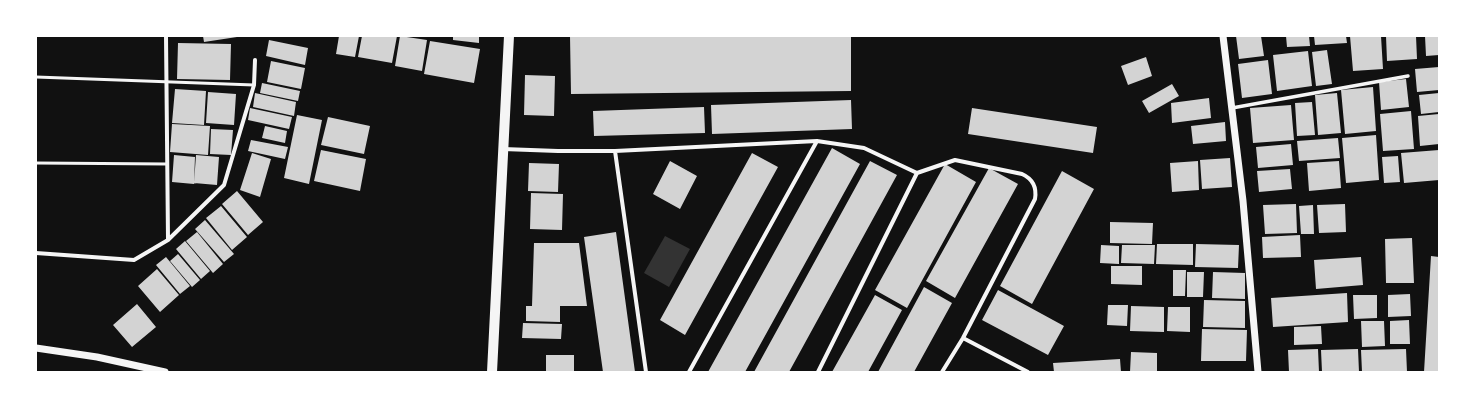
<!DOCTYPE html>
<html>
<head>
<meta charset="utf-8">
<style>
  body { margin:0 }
  #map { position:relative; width:1475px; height:408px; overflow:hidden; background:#111; font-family:"Source Serif 4",serif }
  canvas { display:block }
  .frame { position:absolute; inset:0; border:37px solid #fff; pointer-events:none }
</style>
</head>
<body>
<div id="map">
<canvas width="1475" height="408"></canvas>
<div class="frame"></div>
</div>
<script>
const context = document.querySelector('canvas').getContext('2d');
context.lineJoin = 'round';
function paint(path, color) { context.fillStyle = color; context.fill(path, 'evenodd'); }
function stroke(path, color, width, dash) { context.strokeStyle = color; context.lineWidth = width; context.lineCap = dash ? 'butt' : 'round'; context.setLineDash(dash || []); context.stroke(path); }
paint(new Path2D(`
  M665,236l25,13 -21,38 -25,-14z`), '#333');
paint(new Path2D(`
  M203,36h34v1l-33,5z
  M339,36h20l-4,21 -19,-3z
  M362,36h35l-5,27 -34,-6z
  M400,36l27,4 -5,31 -27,-5z
  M453,36h26v7l-26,-3z
  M570,36h281v55l-280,3z
  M1236,36h25l3,20 -25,3z
  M1286,36h23l1,10 -23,1z
  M1314,36h32l1,7 -32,2z
  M1350,36h31l2,33 -30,2z
  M1386,36h30l1,23 -30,2z
  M1425,36h14v19l-13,1z
  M269,40l39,8 -3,17 -39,-9z
  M430,41l50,8 -6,34 -50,-9z
  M178,43l53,1 -1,36 -53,-1z
  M1327,50l5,34 -16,2 -4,-34z
  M1308,51l4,35 -35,5 -4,-36z
  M1146,57l6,19 -24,9 -7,-19z
  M1268,60l4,34 -30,4 -4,-34z
  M271,61l34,7 -4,21 -34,-7z
  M1439,67v23l-22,2 -2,-23z
  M525,75l30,1 -1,40 -30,-1z
  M1406,79l3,28 -28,3 -2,-28z
  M262,83l38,8 -2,10 -38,-8z
  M1172,84l7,12 -30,17 -7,-12z
  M1373,87l3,44 -31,3 -4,-44z
  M175,89l31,2 -2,34 -32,-2z
  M208,92l28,2 -2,31 -28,-2z
  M255,93l41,9 -2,14 -41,-9z
  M1337,93l4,40 -23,2 -3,-40z
  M1439,93v19l-18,2 -2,-19z
  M1209,98l2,20 -39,5 -1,-20z
  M851,100l1,29 -140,5 -1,-29z
  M1312,102l3,33 -18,1 -2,-33z
  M1291,105l3,35 -41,3 -3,-35z
  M704,107l1,26 -111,3 -1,-25z
  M250,108l42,9 -3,12 -41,-9z
  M972,108l125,19 -4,26 -125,-19z
  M1411,111l3,38 -31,2 -3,-37z
  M1439,114v30l-19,2 -2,-30z
  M297,115l25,5 -13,64 -25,-6z
  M328,117l42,9 -6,28 -43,-9z
  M1225,122l1,19 -33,3 -2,-18z
  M172,124l38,2 -2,29 -38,-3z
  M265,126l22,5 -2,12 -23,-5z
  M211,129l22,1 -2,25 -21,-1z
  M1376,135l3,45 -33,3 -4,-45z
  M1338,138l2,20 -41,3 -2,-20z
  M251,140l37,7 -3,12 -37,-8z
  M1291,144l2,21 -35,3 -2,-21z
  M832,148l28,16 -115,208h-37z
  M321,150l45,9 -6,32 -46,-10z
  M1439,150v30l-35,3 -3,-30z
  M252,153l19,6 -11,38 -20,-7z
  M752,153l26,14 -93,168 -25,-15z
  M174,155l21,2 -1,27 -22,-2z
  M196,155l23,2 -2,28 -23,-2z
  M1398,156l2,26 -16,1 -2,-26z
  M1230,158l2,29 -30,2 -2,-29z
  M670,161l27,15 -17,33 -27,-15z
  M870,161l27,14 -108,197h-35z
  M1198,161l1,29 -27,2 -2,-29z
  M1339,161l2,27 -32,3 -2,-28z
  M529,163l30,1 -1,28 -30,-1z
  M945,164l31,18 -69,126 -32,-18z
  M989,168l29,16 -63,114 -29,-17z
  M1290,169l2,20 -33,3 -2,-21z
  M1062,171l32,18 -62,115 -32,-18z
  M237,191l26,31 -15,13 -26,-31z
  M531,193l32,1 -1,36 -32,-1z
  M1296,204l1,29 -32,1 -2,-29z
  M1345,204l1,28 -27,1 -2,-28z
  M1313,205l1,29h-13l-2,-28z
  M221,206l26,31 -15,13 -26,-32z
  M205,220l29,34 -10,8 -29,-33z
  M1110,222l43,1 -1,21 -42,-1z
  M197,232l26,32 -10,9 -27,-32z
  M616,232l19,140h-32l-19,-135z
  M1300,235l1,22 -38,1 -1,-21z
  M1412,238l2,45h-28l-1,-44z
  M185,241l25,30 -9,8 -25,-30z
  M534,243h45l8,63h-27v16l-34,-1v-15h6z
  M1157,244h36v21l-37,-1z
  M1196,244l43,1 -1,23 -43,-1z
  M1101,245l18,1v18l-19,-1z
  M1122,245h33l-1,19 -33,-1z
  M178,254l22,26 -8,7 -22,-26z
  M1431,256l8,1v115h-15z
  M166,257l24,29 -10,8 -24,-29z
  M1361,257l2,28 -47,4 -2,-29z
  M1111,266h31v19l-31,-1z
  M157,269l22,26 -19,17 -22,-26z
  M1173,270h13l-1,26h-12z
  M1187,272h17l-1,25h-16z
  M1213,272l32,1v26l-33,-1z
  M924,287l28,16 -38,69h-36z
  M998,290l66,36 -16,29 -66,-35z
  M1347,293l1,29 -75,5 -2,-29z
  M1410,294l1,22 -23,1v-22z
  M875,295l27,15 -34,62h-36z
  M1353,295h24v23l-23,1z
  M1204,300l41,1v27l-42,-1z
  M137,304l19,23 -24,20 -19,-22z
  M1108,305h20l-1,21 -20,-1z
  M1131,306l33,1v25l-34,-1z
  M1168,307h22v25l-23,-1z
  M1409,320l1,24h-20v-23z
  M1361,321h23l1,25 -23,1z
  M523,323l39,1 -1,15 -39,-1z
  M1321,326l1,18 -28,1v-18z
  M1202,329l45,1 -1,31h-45z
  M1318,349l1,23h-30l-1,-22z
  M1358,349l1,23h-37l-1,-22z
  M1406,349l1,23h-45l-1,-22z
  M1131,352l26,1v19h-27z
  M546,355h28v17h-28z
  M1120,359l1,13h-67l-1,-9z`), '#d3d3d3');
stroke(new Path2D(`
  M36,77l218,8
  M36,163l131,1`), '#f5f5f5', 3);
stroke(new Path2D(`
  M1232,108l176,-32`), '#f5f5f5', 3.5);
stroke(new Path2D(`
  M166,36l2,203
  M503,149l55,2h57l202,-10 47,7 53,25 38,-13 67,14c11,5 15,13 13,25l-72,139 -21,34
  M615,151l31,221
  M36,253l98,7 34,-20 56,-55 30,-100 1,-25
  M963,338l65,34
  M689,372l128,-231
  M818,372l99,-199`), '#f5f5f5', 4);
stroke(new Path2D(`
  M1223,36l20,165 15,171
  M36,348l61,9 68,15`), '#f5f5f5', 7);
stroke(new Path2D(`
  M492,372l17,-336`), '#f5f5f5', 10);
</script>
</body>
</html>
